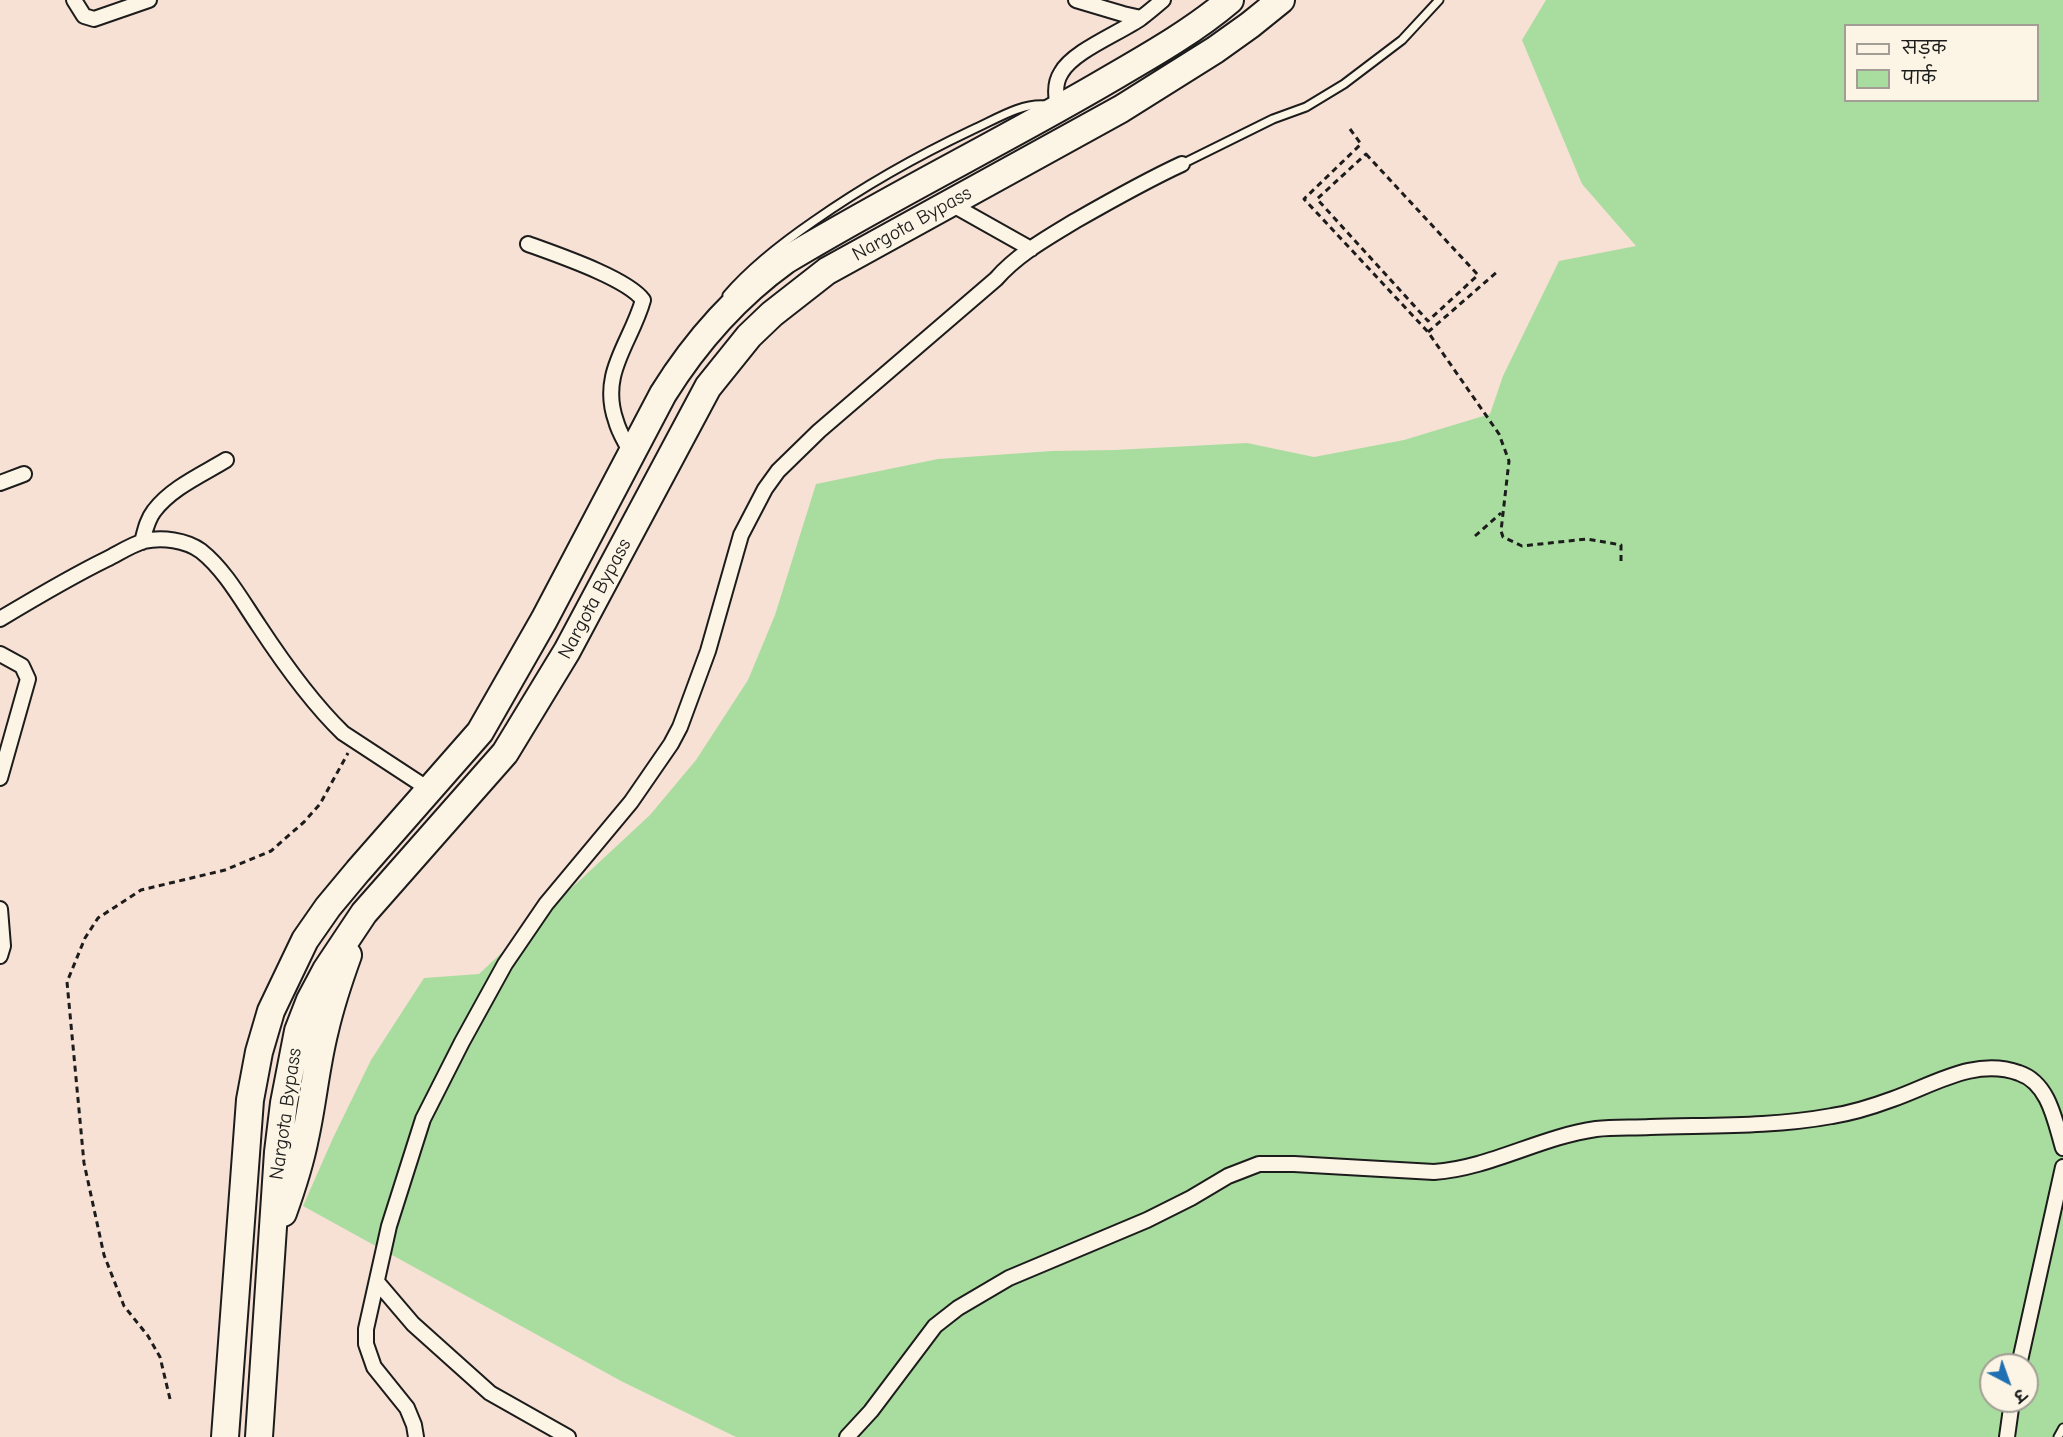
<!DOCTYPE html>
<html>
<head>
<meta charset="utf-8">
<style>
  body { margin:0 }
  #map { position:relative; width:2063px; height:1437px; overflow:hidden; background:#f7e0d4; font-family:"Comic Neue","Playpen Sans Deva",sans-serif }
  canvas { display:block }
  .legend { position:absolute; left:1844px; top:24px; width:195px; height:78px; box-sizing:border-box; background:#fcf5e5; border:2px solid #a29e95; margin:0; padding:8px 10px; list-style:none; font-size:18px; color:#1c1c1c }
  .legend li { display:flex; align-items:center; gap:12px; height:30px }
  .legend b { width:30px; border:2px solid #a29e95 }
  .north { position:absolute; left:1979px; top:1353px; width:60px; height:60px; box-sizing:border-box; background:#fcf5e5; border:2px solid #a29e95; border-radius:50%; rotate:139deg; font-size:16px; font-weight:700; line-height:24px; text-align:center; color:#1c1c1c }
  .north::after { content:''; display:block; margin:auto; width:21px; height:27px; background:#1f6fb2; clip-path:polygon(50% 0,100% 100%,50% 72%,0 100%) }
</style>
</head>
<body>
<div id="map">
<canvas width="2063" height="1437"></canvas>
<ul class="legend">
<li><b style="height:8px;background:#fcf5e5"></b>सड़क</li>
<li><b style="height:16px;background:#a9dd9f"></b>पार्क</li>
</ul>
<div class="north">उ</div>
</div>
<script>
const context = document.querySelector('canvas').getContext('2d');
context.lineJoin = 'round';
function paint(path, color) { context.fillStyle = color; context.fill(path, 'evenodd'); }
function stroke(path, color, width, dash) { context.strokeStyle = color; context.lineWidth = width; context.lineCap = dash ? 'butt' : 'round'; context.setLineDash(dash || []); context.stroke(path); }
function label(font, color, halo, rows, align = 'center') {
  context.font = font + ' "Comic Neue",sans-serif'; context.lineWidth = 5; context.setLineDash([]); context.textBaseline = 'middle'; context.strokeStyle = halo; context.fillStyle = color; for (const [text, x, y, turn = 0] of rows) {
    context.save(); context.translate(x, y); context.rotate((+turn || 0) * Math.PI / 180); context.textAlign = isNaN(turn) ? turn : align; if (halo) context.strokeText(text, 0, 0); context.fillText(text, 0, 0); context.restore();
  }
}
paint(new Path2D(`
  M1546,0h517v1437h-1327l-115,-56 -318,-175 30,-68 38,-78 53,-82 55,-4 171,-159 46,-55 52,-80 27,-65 41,-131 122,-25 114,-8 63,-1 132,-7 67,14 90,-17 86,-26 13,-38 56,-115 77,-15 -54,-62 -60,-144zM1846,26h192v74h-192zM1991,1365h36v36h-36z`), '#a9dd9f');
const lane = new Path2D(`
  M1182,164l91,-45 33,-12 38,-23 58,-44 37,-40
  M727,295c25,-29 55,-52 87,-74 50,-35 103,-65 158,-91 23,-10 48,-27 73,-25
  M2058,1437l5,-9`);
const street = new Path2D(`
  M74,0l10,16 10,3 55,-19
  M1076,0l47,14 18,4
  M1058,109c-2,-12 -4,-25 3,-36 12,-22 59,-40 80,-55 8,-6 15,-12 22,-18
  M951,204l80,45
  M528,244c27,10 99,34 115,56 -12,43 -44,73 -27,121 3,12 11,23 16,35
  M0,483l24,-9
  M142,542c3,-11 5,-22 12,-31 17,-23 49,-37 72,-51
  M0,619c35,-21 70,-42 107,-60 12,-6 24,-14 37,-18 18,-4 42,-1 57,10 24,19 41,50 58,75 25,38 52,76 84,107l87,57
  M0,654l22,12 6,13 -28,99
  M0,909l3,37 -3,10
  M378,1283l35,41 77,69 78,44
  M2019,1365l44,-198
  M416,1437l-2,-12 -7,-17 -33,-41 -8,-23v-15l23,-103 34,-107 39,-77 43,-78 41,-60 85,-102 40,-58 9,-17 28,-76 33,-116 24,-46 13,-18 41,-40 177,-152c22,-25 51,-41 79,-58 35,-20 70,-40 107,-57
  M847,1437l24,-26 64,-85 23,-18 51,-30 138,-58 44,-22 37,-22 31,-12h35l140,8c56,-4 106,-35 162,-43 18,-2 37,-1 54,-2 61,-2 122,0 182,-11 20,-3 42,-10 61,-17 40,-14 82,-42 126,-26 30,10 36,48 44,75
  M2007,1437l5,-36`);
const highway = new Path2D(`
  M283,1213c9,-25 17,-49 22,-75 8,-36 11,-73 20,-108 6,-26 14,-50 23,-75
  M225,1437l25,-337 9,-48 12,-41 34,-71 23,-33 30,-36 122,-139 64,-112 119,-226c33,-53 73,-98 123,-134 101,-61 208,-114 310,-173 46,-27 94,-53 134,-87
  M259,1437l19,-285 6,-49 14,-72 12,-31 16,-30 38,-57 141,-160 62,-102 141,-264 41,-51 23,-22 55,-43 294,-162 94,-59 35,-25 31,-25`);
stroke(lane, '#1c1c1c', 11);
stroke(street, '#1c1c1c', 18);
stroke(highway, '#1c1c1c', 30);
stroke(new Path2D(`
  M1350,129l11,15 -57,55 124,133 71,102 10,27 -8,70 2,6 19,9 65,-7 34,6v17
  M1366,154l112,121 -50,46 -111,-122z
  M1428,332l70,-61
  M1475,536l26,-23
  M170,1399l-10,-42 -12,-21 -24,-30 -20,-51 -20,-92 -17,-181 18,-44 13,-20 43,-28 84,-20 46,-19 33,-29 16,-18 28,-51`), '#1c1c1c', 3, [6, 4.5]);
stroke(lane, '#fcf5e5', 7);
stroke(street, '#fcf5e5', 14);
stroke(highway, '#fcf5e5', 26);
label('20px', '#1c1c1c', '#fcf5e5', [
  ["Nargota Bypass",912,224,-29],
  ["Nargota Bypass",595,599,-62],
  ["Nargota Bypass",286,1114,-82]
]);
</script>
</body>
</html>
